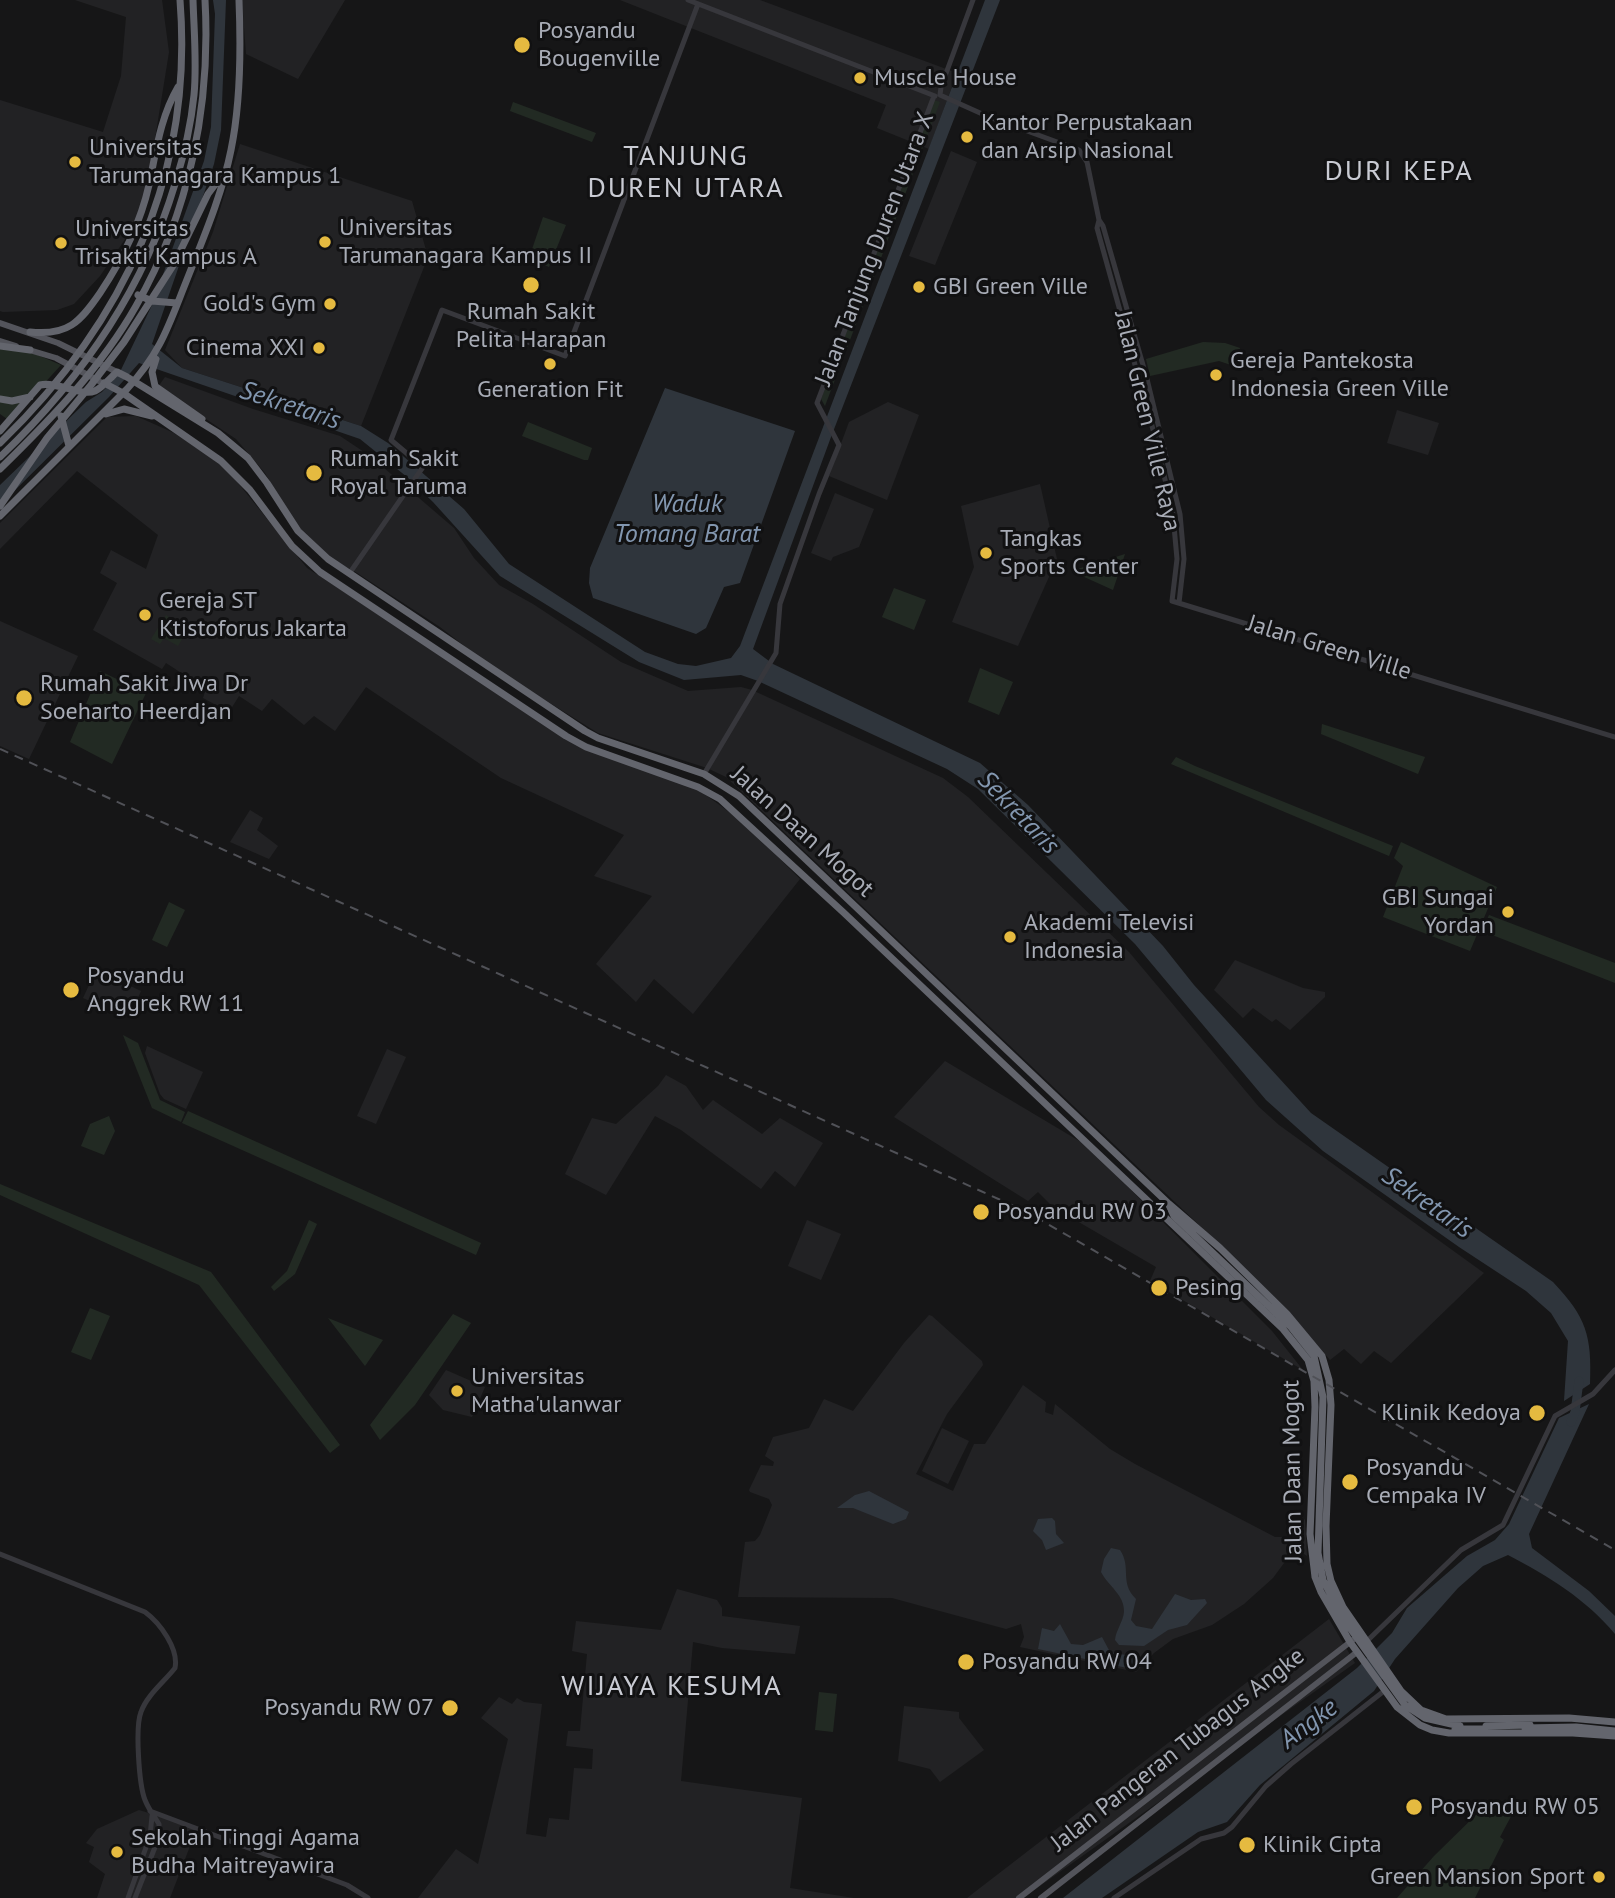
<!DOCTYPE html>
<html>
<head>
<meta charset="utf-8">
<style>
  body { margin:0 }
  canvas { display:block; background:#161617 }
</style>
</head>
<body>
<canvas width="1615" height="1898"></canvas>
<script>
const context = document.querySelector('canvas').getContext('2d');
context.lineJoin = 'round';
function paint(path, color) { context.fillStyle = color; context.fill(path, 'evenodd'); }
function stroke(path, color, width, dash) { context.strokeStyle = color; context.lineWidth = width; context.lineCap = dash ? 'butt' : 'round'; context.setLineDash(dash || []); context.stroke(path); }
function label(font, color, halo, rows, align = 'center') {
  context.font = font + ' "PT Sans",sans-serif'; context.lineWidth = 6; context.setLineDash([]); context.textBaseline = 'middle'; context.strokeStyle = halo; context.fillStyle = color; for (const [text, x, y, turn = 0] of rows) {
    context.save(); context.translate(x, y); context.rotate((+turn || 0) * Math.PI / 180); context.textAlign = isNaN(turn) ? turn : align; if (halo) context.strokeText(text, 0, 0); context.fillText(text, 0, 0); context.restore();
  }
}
paint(new Path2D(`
  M75,0h87l7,52 -21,130 -14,44 -34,50 -26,28 -17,6 -54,2 -3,-1v-211l103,32 18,-56 5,-59z
  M242,0h103l-47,79 -52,-25z
  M620,0h140l197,73 -28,76 -52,-21 9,-23z
  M240,144l172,57 16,56 -67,169 -179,-58 -17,-18 48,-118z
  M951,151l26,11 -42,103 -26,-9z
  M165,377l88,32 87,27 30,20 84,72 20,30 25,27 34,19 88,58 67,29 53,-4 11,3 191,88 25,19 161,155 130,155 20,18 205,148 -93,90 -17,-12 -13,13 -17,-15 -14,11 -35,-41 -99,-97 -470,-445 -19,-9 -109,-35 -109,-68 -49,-38 -86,-56 -36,-18 -23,-30 -30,-50 -29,-34 -78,-52z
  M888,402l31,13 -32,85 -58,-24 20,-54z
  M1397,410l42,13 -11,32 -41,-12z
  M136,416l38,17 51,34 82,101 255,165 130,52 51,37 57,57 -107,135 -39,-35 -18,23 -40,-38 56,-68 -58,-20 30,-41 -123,-57 -135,-91 -31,44 -21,-15 -10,9 -32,-26 -10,12 -23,-15 -10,16 -26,-14 3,-9 -40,-26 -4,6 -69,-39 24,-47 -17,-10 11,-23 35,19 12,-34 -81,-64 -77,78v-26l107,-106z
  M1040,484l17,75 -39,87 -66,-24 22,-55 -13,-61z
  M835,493l39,16 -15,38 -26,10 -2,4 -20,-8z
  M0,621l78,35 -49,103 -29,-13z
  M250,810l13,8 -6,12 21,16 -9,13 -39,-17z
  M1235,960l68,28 22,4v5l-35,33 -14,-11 -4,3 -19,-14 -10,10 -29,-28z
  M96,970l45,21 -12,27 -46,-20z
  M147,1046l56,26 -17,37 -22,-10 -4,-5 -15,-41z
  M387,1049l19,8 -30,67 -19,-8z
  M945,1061l141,84 186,186 31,39 -153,-89 6,-14 -103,-60 -15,-15 -10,9 -134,-84z
  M666,1075l20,11 17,24 10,-10 49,34 18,-16 43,25 -28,44 -20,-16 -14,18 -80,-59 -26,-14 -49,79 -41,-21 27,-56 24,6 42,-38z
  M807,1220l34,14 -20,46 -33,-14z
  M929,1315l3,1 50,45 1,4 -36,49 -31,60 37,17 21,-47h11l38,-59 23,17 -1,10 8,3 2,-11 55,45 25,15 140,73h11l19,-18 2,37 -12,-8 -22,30 -29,26 -32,21 -39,14 -19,14 -18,19 -116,-25 4,-10 -3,-13 -15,5 -114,-31 -154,-1 7,-55 10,-1 5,-6 12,-30 -3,-6 -19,-7 -1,-2 12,-25 12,1 1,-4 -9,-6 8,-19 36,-9 15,-29 29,12 51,-68z
  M446,1370l39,17 -13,30 -29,-7 -14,-15z
  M942,1428l27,13 -21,43 -26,-13z
  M677,1589l40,11 5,8v8l78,10 -5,28 -73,-6 -29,-6 -12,139 121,17 -12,90 64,10h-436l38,-49 22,15 30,-125 -27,-21 18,-21 13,7 5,-6 7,4 18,2 -16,130 20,3 3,-19 20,2 5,-52 18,1 1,-20 -27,-3 2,-15h12l7,-77 -15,-3 4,-30 85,9z
  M1329,1619l26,44 -332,235h-56z
  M904,1706l55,6v6l25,32 -44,32 -10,-13 -32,-8z
  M139,1810l58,18 -27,70h-73l8,-24 -16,-12 5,-15 -8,-4 11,-14z`), '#222224');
paint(new Path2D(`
  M934,100l6,2 -115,304 -4,-7z
  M513,102l83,31 -4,9 -82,-31z
  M543,217l23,8 -17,42 -20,-9z
  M0,339l61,26 -51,56 -10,-7z
  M1203,342l22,1 15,5 -6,18 -15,-5 -69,15 -4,-17z
  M528,422l64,26 -4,12h-4l-62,-24z
  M1125,554l-12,36 -42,-19z
  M894,588l32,12 -12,30 -32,-13z
  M166,615l22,14 -10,17 -14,-8 -4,6 -9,-5z
  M980,668l33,14 -14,33 -31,-13z
  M100,671l46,22 -34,71 -42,-22z
  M1322,724l103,33 -7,17 -97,-40z
  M1176,757l19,9 198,80 -4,10 -218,-92z
  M1401,842l96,45 -27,64 -87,-34 20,-51 -9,-8z
  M169,902l16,8 -18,37 -15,-7z
  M1489,915l126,48v20l-133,-52z
  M123,1035l15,8 22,57 25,12 -4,10 -29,-14z
  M188,1111l293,132 -5,12 -294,-132z
  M109,1116l6,15 -11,24 -23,-9 9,-22z
  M0,1184l211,88 129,173 -10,8 -131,-168 -199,-90z
  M309,1220l8,4 -22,50 -21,17 -3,-4 16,-16z
  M90,1308l20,8 -19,44 -20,-8z
  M453,1314l18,9 -56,82 -35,35 -10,-15z
  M328,1318l55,22 -18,26z
  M819,1692l18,2 -4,38 -18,-2z
  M1507,1799l9,8 -16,30 4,3 -29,58h-78l37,-42 47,-46 9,8z`), '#222a23');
paint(new Path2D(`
  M213,0h13l-5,130 -7,34 -62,180 30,24 179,58 27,17 76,66 45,55 136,88 33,12 18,2 35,-8 9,-12 245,-646h15l-169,437 -78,212 20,15 207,99 48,42 135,141 31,39 117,128 242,169c33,35 39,53 37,102l-26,17 4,-60 -17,-28 -25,-22 -67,-44 -136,-96 -57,-51 -131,-156 -157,-155 -31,-20 -189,-88 -17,-6 -57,5 -45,-18 -139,-86 -67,-74 -26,-25 -47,-38 -221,-76 -30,34 -109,108v-20l86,-83 16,-10 17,-18 33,-69 52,-144 7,-34 4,-113z
  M665,388l130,43 -55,152 -16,4 -18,41 -10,6 -103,-36 -4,-15 1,-15z
  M1589,1404l-60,130 3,14 57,43 26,25v18c-29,-35 -67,-58 -107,-79l-25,11 -25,22 -63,71 -21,32 -114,94 -33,37 -29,10 -96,66h-39l294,-230 35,-35 15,-25 60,-52 28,-16 14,-16 50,-106z
  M869,1491l40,21 -3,7 -13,5 -40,-16h-16l18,-13z
  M1052,1518l3,3 1,13 8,9 -18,7 -4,-10 -9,-9 5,-12z
  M1111,1548l9,2c12,18 -1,32 16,49l-5,21 5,6 16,3 23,-35 16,6 14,-1 2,4 -20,22 -19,5 -24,16 -25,-1 -4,-5c1,-10 8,-18 9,-28 1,-17 -16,-26 -23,-40l3,-13z
  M1060,1624l11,20 12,1 19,-8 8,15 26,5v9l-4,3 -94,-20 4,-21 12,3z`), '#2f353c');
stroke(new Path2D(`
  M1571,1422l4,-10 4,-31`), '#2f353c', 9);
stroke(new Path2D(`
  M688,0l247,96
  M973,0l-32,87 -1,8 49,22 90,33 8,12 12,58 -2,8 60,216 16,71 4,44 -5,42 443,136
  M1099,220l4,6 44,153 33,135 4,45 -5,44
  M349,574l74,-107 -32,-27 51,-130 123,46 133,-352
  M704,774l72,-121 4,-49 39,-110 20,-49 -22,-42 117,-307
  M0,1554l145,58c15,11 34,37 30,56 -11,14 -28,27 -34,44 -6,15 -2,73 4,88 4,10 9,16 14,24v13l-24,61
  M1366,1642l95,-92 42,-25 52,-109 38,-22 22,-24
  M150,1811l197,74 21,13
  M128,1898l22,-62 2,-20
  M1114,1898l87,-59 23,-6 8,-6 34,-41 25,-22 93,-73`), '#37373c', 5);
stroke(new Path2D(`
  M0,323l58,20 59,29
  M0,341l16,5
  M26,349l30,9 43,23
  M1019,1898l335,-259
  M1041,1898l316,-246`), '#53545b', 6);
stroke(new Path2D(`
  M138,295l14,6 25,2
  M30,332c38,4 50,-10 70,-39 22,-33 40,-68 49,-108 7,-33 11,-67 29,-98
  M0,346l30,4
  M156,359l-4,13 3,14 47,33
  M104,383l19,10 98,68 29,29 42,56 28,26 246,164 20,11 112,40 22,12 123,113 440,417 25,31 6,21 1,26 -5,127 5,43 6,15 29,50 47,65 23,18 12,5 17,3h124l42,3
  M0,399l12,2 18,-4
  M106,414l18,-5 28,7
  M61,416l8,30
  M0,431l40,-46c17,-4 41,12 55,6 8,-4 15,-13 22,-19l10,5 91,56 30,25 19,25 31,48 30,28 257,172 13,7 106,36 35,22 430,408 51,44 67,66 35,42 7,24 2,25 -5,121 1,38 4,17 12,26 58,84 20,19 25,9 123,-1 46,4
  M0,443c124,-120 194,-268 180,-443
  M0,457c81,-77 143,-166 175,-273 9,-29 16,-59 19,-89 3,-31 0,-63 -1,-95
  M0,469c50,-49 101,-101 136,-163 53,-93 75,-199 69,-306
  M0,506l47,-68 44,-53 33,-43 50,-78 34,-70 15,-20
  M0,516l127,-127c34,-37 41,-62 59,-107 17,-43 36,-87 45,-132 10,-48 10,-101 8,-150
  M1169,1205l5,11 117,111 23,29 9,41 -5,156 5,27 19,37 63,88 20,13 35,8
  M1486,1726l44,-1
  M1525,1728l51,-1 39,4
  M1455,1729h37`), '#63656d', 7);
stroke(new Path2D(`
  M0,749l1025,462 590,339`), '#505157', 2, [9, 7]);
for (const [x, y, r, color] of [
  [522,45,9,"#e5ba40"],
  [860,78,7,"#e5ba40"],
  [967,137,7,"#e5ba40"],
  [75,162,7,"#e5ba40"],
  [325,242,7,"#e5ba40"],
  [61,243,7,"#e5ba40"],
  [531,285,9,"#e5ba40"],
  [919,287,7,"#e5ba40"],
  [330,304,7,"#e5ba40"],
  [319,348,7,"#e5ba40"],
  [550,364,7,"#e5ba40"],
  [1216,375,7,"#e5ba40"],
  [314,473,9,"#e5ba40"],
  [986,553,7,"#e5ba40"],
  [145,615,7,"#e5ba40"],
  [24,698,9,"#e5ba40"],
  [1508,912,7,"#e5ba40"],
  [1010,937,7,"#e5ba40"],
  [71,990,9,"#e5ba40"],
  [981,1212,9,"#e5ba40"],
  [1159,1288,9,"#e5ba40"],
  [457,1391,7,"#e5ba40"],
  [1537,1413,9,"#e5ba40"],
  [1350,1482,9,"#e5ba40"],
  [966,1662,9,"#e5ba40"],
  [450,1708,9,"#e5ba40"],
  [1414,1807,9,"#e5ba40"],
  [1247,1845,9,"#e5ba40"],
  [117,1852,7,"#e5ba40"],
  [1599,1877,7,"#e5ba40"]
]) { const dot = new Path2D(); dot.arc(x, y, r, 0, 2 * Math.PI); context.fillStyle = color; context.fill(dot); stroke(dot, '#111112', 2.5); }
label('24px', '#a8acb6', '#111112', [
  ["Posyandu",538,31],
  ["Bougenville",538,59],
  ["Muscle House",874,78],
  ["Kantor Perpustakaan",981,123],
  ["dan Arsip Nasional",981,151],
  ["Universitas",89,148],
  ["Tarumanagara Kampus 1",89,176],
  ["Universitas",339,228],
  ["Tarumanagara Kampus II",339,256],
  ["Universitas",75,229],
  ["Trisakti Kampus A",75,257],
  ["GBI Green Ville",933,287],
  ["Gold's Gym",316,304,"right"],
  ["Rumah Sakit",531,312,"center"],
  ["Pelita Harapan",531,340,"center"],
  ["Cinema XXI",305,348,"right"],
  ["Gereja Pantekosta",1230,361],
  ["Indonesia Green Ville",1230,389],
  ["Generation Fit",550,390,"center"],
  ["Rumah Sakit",330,459],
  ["Royal Taruma",330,487],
  ["Tangkas",1000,539],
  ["Sports Center",1000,567],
  ["Gereja ST",159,601],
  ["Ktistoforus Jakarta",159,629],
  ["Rumah Sakit Jiwa Dr",40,684],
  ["Soeharto Heerdjan",40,712],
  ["GBI Sungai",1494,898,"right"],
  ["Yordan",1494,926,"right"],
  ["Akademi Televisi",1024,923],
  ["Indonesia",1024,951],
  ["Posyandu",87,976],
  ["Anggrek RW 11",87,1004],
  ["Posyandu RW 03",997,1212],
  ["Pesing",1175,1288],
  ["Universitas",471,1377],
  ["Matha'ulanwar",471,1405],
  ["Klinik Kedoya",1521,1413,"right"],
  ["Posyandu",1366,1468],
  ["Cempaka IV",1366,1496],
  ["Posyandu RW 04",982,1662],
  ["Posyandu RW 07",434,1708,"right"],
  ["Posyandu RW 05",1430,1807],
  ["Sekolah Tinggi Agama",131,1838],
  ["Budha Maitreyawira",131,1866],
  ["Klinik Cipta",1263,1845],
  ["Green Mansion Sport",1585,1877,"right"]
], 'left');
label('24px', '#a8acb6', '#111112', [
  ["Jalan Tanjung Duren Utara X",875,249,-69],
  ["Jalan Green Ville Raya",1147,421,77],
  ["Jalan Green Ville",1329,648,17],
  ["Jalan Daan Mogot",802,832,42],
  ["Jalan Daan Mogot",1293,1471,-91],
  ["Jalan Pangeran Tubagus Angke",1178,1750,-38]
]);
label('italic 26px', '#8296af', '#111112', [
  ["Sekretaris",290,406,18],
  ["Waduk",687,505],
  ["Tomang Barat",687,535],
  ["Sekretaris",1018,813,46],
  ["Sekretaris",1427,1203,35],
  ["Angke",1309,1724,-37]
]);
context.letterSpacing = '2px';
label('28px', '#c9cbd3', '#111112', [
  ["TANJUNG",686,157],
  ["DUREN UTARA",686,189],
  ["DURI KEPA",1399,172],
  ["WIJAYA KESUMA",672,1687]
]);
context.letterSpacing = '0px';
</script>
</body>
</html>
